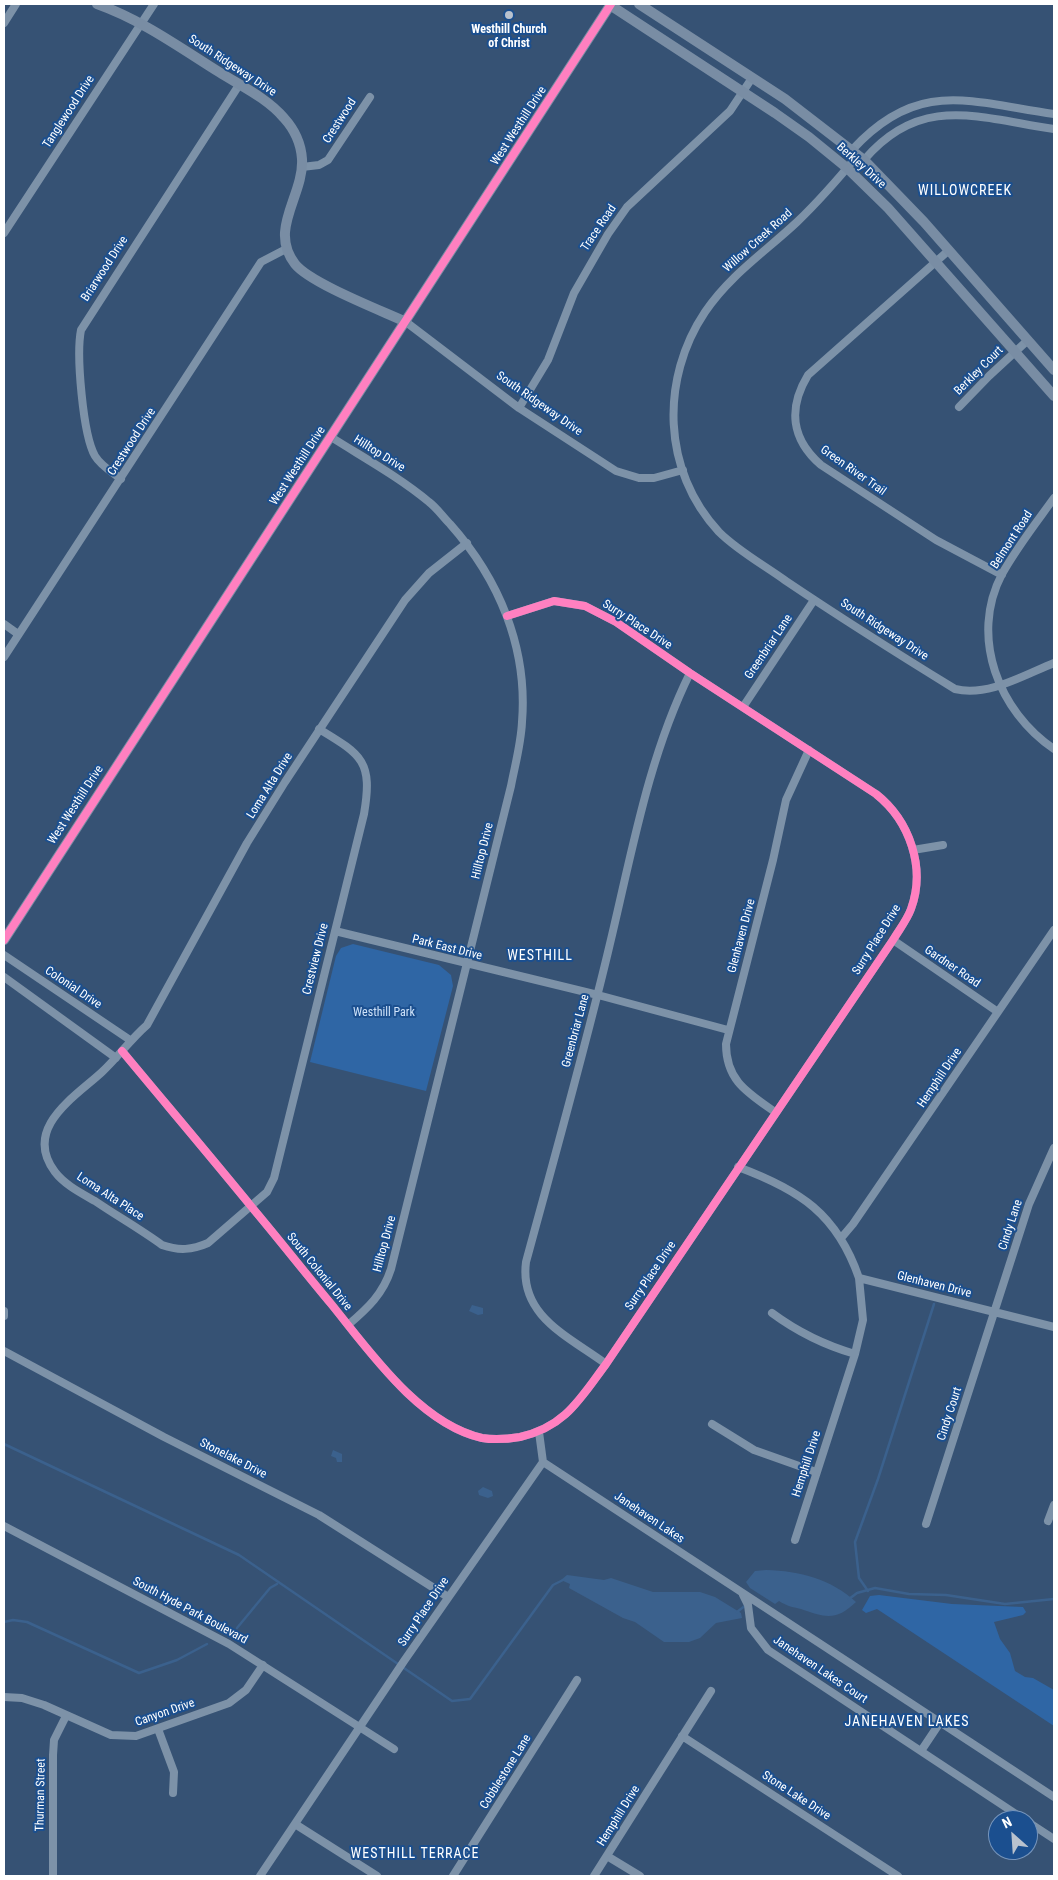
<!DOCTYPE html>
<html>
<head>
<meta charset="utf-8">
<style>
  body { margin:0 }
  #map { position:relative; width:1058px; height:1880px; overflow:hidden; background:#365274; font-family:"Roboto Condensed",sans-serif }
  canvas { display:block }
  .frame { position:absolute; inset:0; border:5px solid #fff; pointer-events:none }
  .north { position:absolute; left:988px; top:1810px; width:50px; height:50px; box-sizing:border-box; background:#1b4f8f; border:1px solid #7695bc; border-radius:50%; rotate:334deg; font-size:14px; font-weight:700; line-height:20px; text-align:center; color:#fff }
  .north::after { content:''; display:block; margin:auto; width:18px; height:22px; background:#b9c2ce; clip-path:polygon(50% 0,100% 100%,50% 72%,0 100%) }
</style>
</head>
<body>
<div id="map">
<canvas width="1058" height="1880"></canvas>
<div class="frame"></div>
<div class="north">N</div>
</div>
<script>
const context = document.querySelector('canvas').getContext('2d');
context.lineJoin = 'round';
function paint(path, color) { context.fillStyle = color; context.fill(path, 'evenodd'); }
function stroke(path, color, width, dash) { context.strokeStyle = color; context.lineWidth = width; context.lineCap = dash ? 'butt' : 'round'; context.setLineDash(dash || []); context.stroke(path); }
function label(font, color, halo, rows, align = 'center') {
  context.font = font + ' "Roboto Condensed",sans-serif'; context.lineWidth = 4; context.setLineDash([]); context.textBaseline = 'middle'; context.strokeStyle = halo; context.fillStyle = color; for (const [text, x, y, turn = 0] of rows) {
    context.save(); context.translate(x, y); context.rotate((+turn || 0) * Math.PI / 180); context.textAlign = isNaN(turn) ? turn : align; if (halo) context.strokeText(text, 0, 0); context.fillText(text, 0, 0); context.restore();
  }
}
paint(new Path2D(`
  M353,944l86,21 12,10 2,11 -27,105 -116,-29 26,-106 5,-8z
  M879,1595l73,9 71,3 3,5 -3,3 -29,7 6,17 10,14 5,18 10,6 8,1 21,12v36l-177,-117 -11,4 -4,-3 8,-14z`), '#2f66a5');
paint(new Path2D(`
  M472,1305l11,3v6l-5,1 -9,-4z
  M333,1450l9,4v8h-5l-1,-4 -5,-2z
  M483,1487l9,4 1,5 -5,2 -9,-3 -1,-4z
  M766,1570c34,1 65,9 90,32 -21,20 -31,15 -55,7 -9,-2 -14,-3 -22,-8l-4,3 -25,-16 -4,-6 9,-11z
  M567,1575l37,5 7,-2 42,14h47l15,5 26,16 1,5 -26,5 -16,15 -11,4h-25l-29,-20 -12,-4 -54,-30 1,-4 -9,-4z`), '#3b618d');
stroke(new Path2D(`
  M4,1444l235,111 213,146 18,-2 83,-114 10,-5
  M868,1591l-9,-13 -4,-36 23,-63 56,-175
  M849,1599l8,-6 18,-5 34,6 37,1 59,9 49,-5
  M737,1612l9,-7
  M4,1622l9,-2 14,2 112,51 38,-13 30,-16
  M237,1628l33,-40 7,-4`), '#3b618d', 2.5);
stroke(new Path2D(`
  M4,23l12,-19
  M852,150c66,-72 117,-48 202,-36
  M858,155c-19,23 -39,46 -61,67 -32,30 -67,53 -92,90 -45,67 -43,159 14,220 19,19 45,33 67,49 55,37 112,73 169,108 33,8 69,-14 99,-26
  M864,160c57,-67 115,-42 190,-31
  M302,167l17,-2 9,-5 42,-63
  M4,233l150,-229
  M948,251l-140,124c-20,33 -17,64 13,90l115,75 66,35
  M406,322l113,86 97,63 23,7h15l29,-8
  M959,407l30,-31 39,-36
  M519,408l29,-48 26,-67 34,-59 19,-27 103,-96 22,-33
  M331,437c33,21 68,40 98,65 8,6 14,15 21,22 49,55 78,124 72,198 -1,22 -7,43 -11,64l-120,483c-8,25 -23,39 -43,56
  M121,479c-9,-7 -20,-13 -26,-23 -12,-21 -19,-101 -14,-126l158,-245
  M1054,498c-18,25 -37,49 -52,76 -33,63 -3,138 52,175
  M4,624l14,10
  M4,657l257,-395 25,-13
  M743,707l71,-107
  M319,729c43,26 54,32 45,85l-90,364 -7,14 -59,51c-16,7 -29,8 -46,2 -22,-16 -45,-29 -67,-44 -14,-8 -30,-16 -40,-29 -33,-44 20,-75 47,-100 16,-15 28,-32 45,-47l100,-182 38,-61 120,-182 24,-27 38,-30
  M913,850l30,-5
  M335,931l263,64 130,35
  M893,940l105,72
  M4,955l126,85
  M4,977l112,81
  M122,1051c44,53 89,106 133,160 26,31 51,63 77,94 38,47 88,119 150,133 12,2 26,1 38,-1 45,-10 60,-38 86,-73l287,-424c6,-10 14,-20 18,-31 15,-41 -1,-88 -35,-115l-186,-121 -74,-51 -31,-16 -31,-5 -47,15
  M775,1112c-27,-19 -49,-31 -49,-68l47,-184 13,-60 23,-50
  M738,1167c62,23 99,47 121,111l195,49
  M842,1237l11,-13 201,-294
  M4,1311v5
  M772,1313c27,20 52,32 83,41
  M4,1351l160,86 155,78 129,82
  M606,1364c-38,-28 -87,-48 -80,-102 28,-103 57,-206 82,-310 23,-94 39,-192 82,-279
  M712,1424l42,26 62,22
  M543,1462l511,335
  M1048,1521l6,-16
  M926,1524l103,-320 25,-56
  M4,1526l225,118 165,105
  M795,1540l60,-186 8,-34 -4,-42
  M743,1595l5,10 3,23 17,22 257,170
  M4,1697l18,1 22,7 67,30 25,1 93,-33 17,-13 17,-25
  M158,1729l16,43 -1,21
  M682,1736l216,140
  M921,1751l20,-30
  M1028,1822l26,17
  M295,1824l82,52
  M607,1856l33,20
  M53,1876v-121l1,-15 12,-24
  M260,1876l144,-215 139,-199 -4,-30
  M453,1876l124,-196
  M594,1876l117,-185`), '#7d92a8', 8);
stroke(new Path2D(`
  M97,4c45,16 82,43 122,68 22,14 48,26 65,46 10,11 17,26 18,41 2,37 -34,70 -7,105 15,19 85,46 111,58
  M639,4l146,95 79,61 60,62 130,148
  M610,5l165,108 34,24 38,31 41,40 166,188
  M4,940l607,-936`), '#798da4', 10);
stroke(new Path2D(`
  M4,940l607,-936
  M122,1051c44,53 89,106 133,160 26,31 51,63 77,94 38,47 88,119 150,133 12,2 26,1 38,-1 45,-10 60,-38 86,-73l287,-424c6,-10 14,-20 18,-31 15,-41 -1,-88 -35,-115l-186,-121 -74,-51 -31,-16 -31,-5 -47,15`), '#ff80c0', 8);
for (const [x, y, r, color] of [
  [509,15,5,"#b9c2ce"]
]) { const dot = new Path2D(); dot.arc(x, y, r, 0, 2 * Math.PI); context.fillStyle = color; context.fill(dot); stroke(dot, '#1b4f8f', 2); }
label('bold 12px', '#fff', '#1b4f8f', [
  ["Westhill Church",509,30],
  ["of Christ",509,44]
]);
label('12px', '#fff', '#1b4f8f', [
  ["South Ridgeway Drive",232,66,33],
  ["Tanglewood Drive",69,112,-57],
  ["Crestwood",340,121,-57],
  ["West Westhill Drive",519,126,-57],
  ["Berkley Drive",861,166,42],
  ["Trace Road",599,228,-56],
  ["Willow Creek Road",758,241,-42],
  ["Briarwood Drive",105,269,-57],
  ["Berkley Court",979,371,-45],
  ["South Ridgeway Drive",539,404,35],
  ["Crestwood Drive",132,442,-57],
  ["Hilltop Drive",379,454,32],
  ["West Westhill Drive",298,466,-57],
  ["Green River Trail",853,471,35],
  ["Belmont Road",1012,540,-57],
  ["Surry Place Drive",637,625,33],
  ["South Ridgeway Drive",884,630,33],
  ["Greenbriar Lane",769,647,-56],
  ["Loma Alta Drive",270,786,-58],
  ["West Westhill Drive",76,805,-57],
  ["Hilltop Drive",483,851,-76],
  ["Glenhaven Drive",742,936,-75],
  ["Surry Place Drive",877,940,-58],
  ["Park East Drive",447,948,14],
  ["Crestview Drive",316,959,-76],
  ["Gardner Road",952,967,34],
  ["Colonial Drive",73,988,34],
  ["Greenbriar Lane",576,1031,-75],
  ["Hemphill Drive",940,1078,-56],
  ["Loma Alta Place",110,1197,33],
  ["Cindy Lane",1011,1225,-72],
  ["Hilltop Drive",385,1244,-75],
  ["South Colonial Drive",319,1272,51],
  ["Surry Place Drive",651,1276,-56],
  ["Glenhaven Drive",934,1285,14],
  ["Cindy Court",950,1414,-72],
  ["Stonelake Drive",233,1459,27],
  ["Hemphill Drive",807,1464,-72],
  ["Janehaven Lakes",649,1518,34],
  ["South Hyde Park Boulevard",190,1611,28],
  ["Surry Place Drive",424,1612,-56],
  ["Janehaven Lakes Court",820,1670,34],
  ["Canyon Drive",165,1713,-19],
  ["Cobblestone Lane",506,1772,-58],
  ["Thurman Street",41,1795,-89],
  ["Stone Lake Drive",796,1796,33],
  ["Hemphill Drive",619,1816,-58]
]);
label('12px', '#cfe3fa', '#1b4f8f', [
  ["Westhill Park",384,1013]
]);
context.letterSpacing = '1px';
label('14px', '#fff', '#1b4f8f', [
  ["WILLOWCREEK",965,191],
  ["WESTHILL",540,956],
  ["JANEHAVEN LAKES",907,1722],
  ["WESTHILL TERRACE",415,1854]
]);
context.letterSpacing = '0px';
</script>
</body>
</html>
